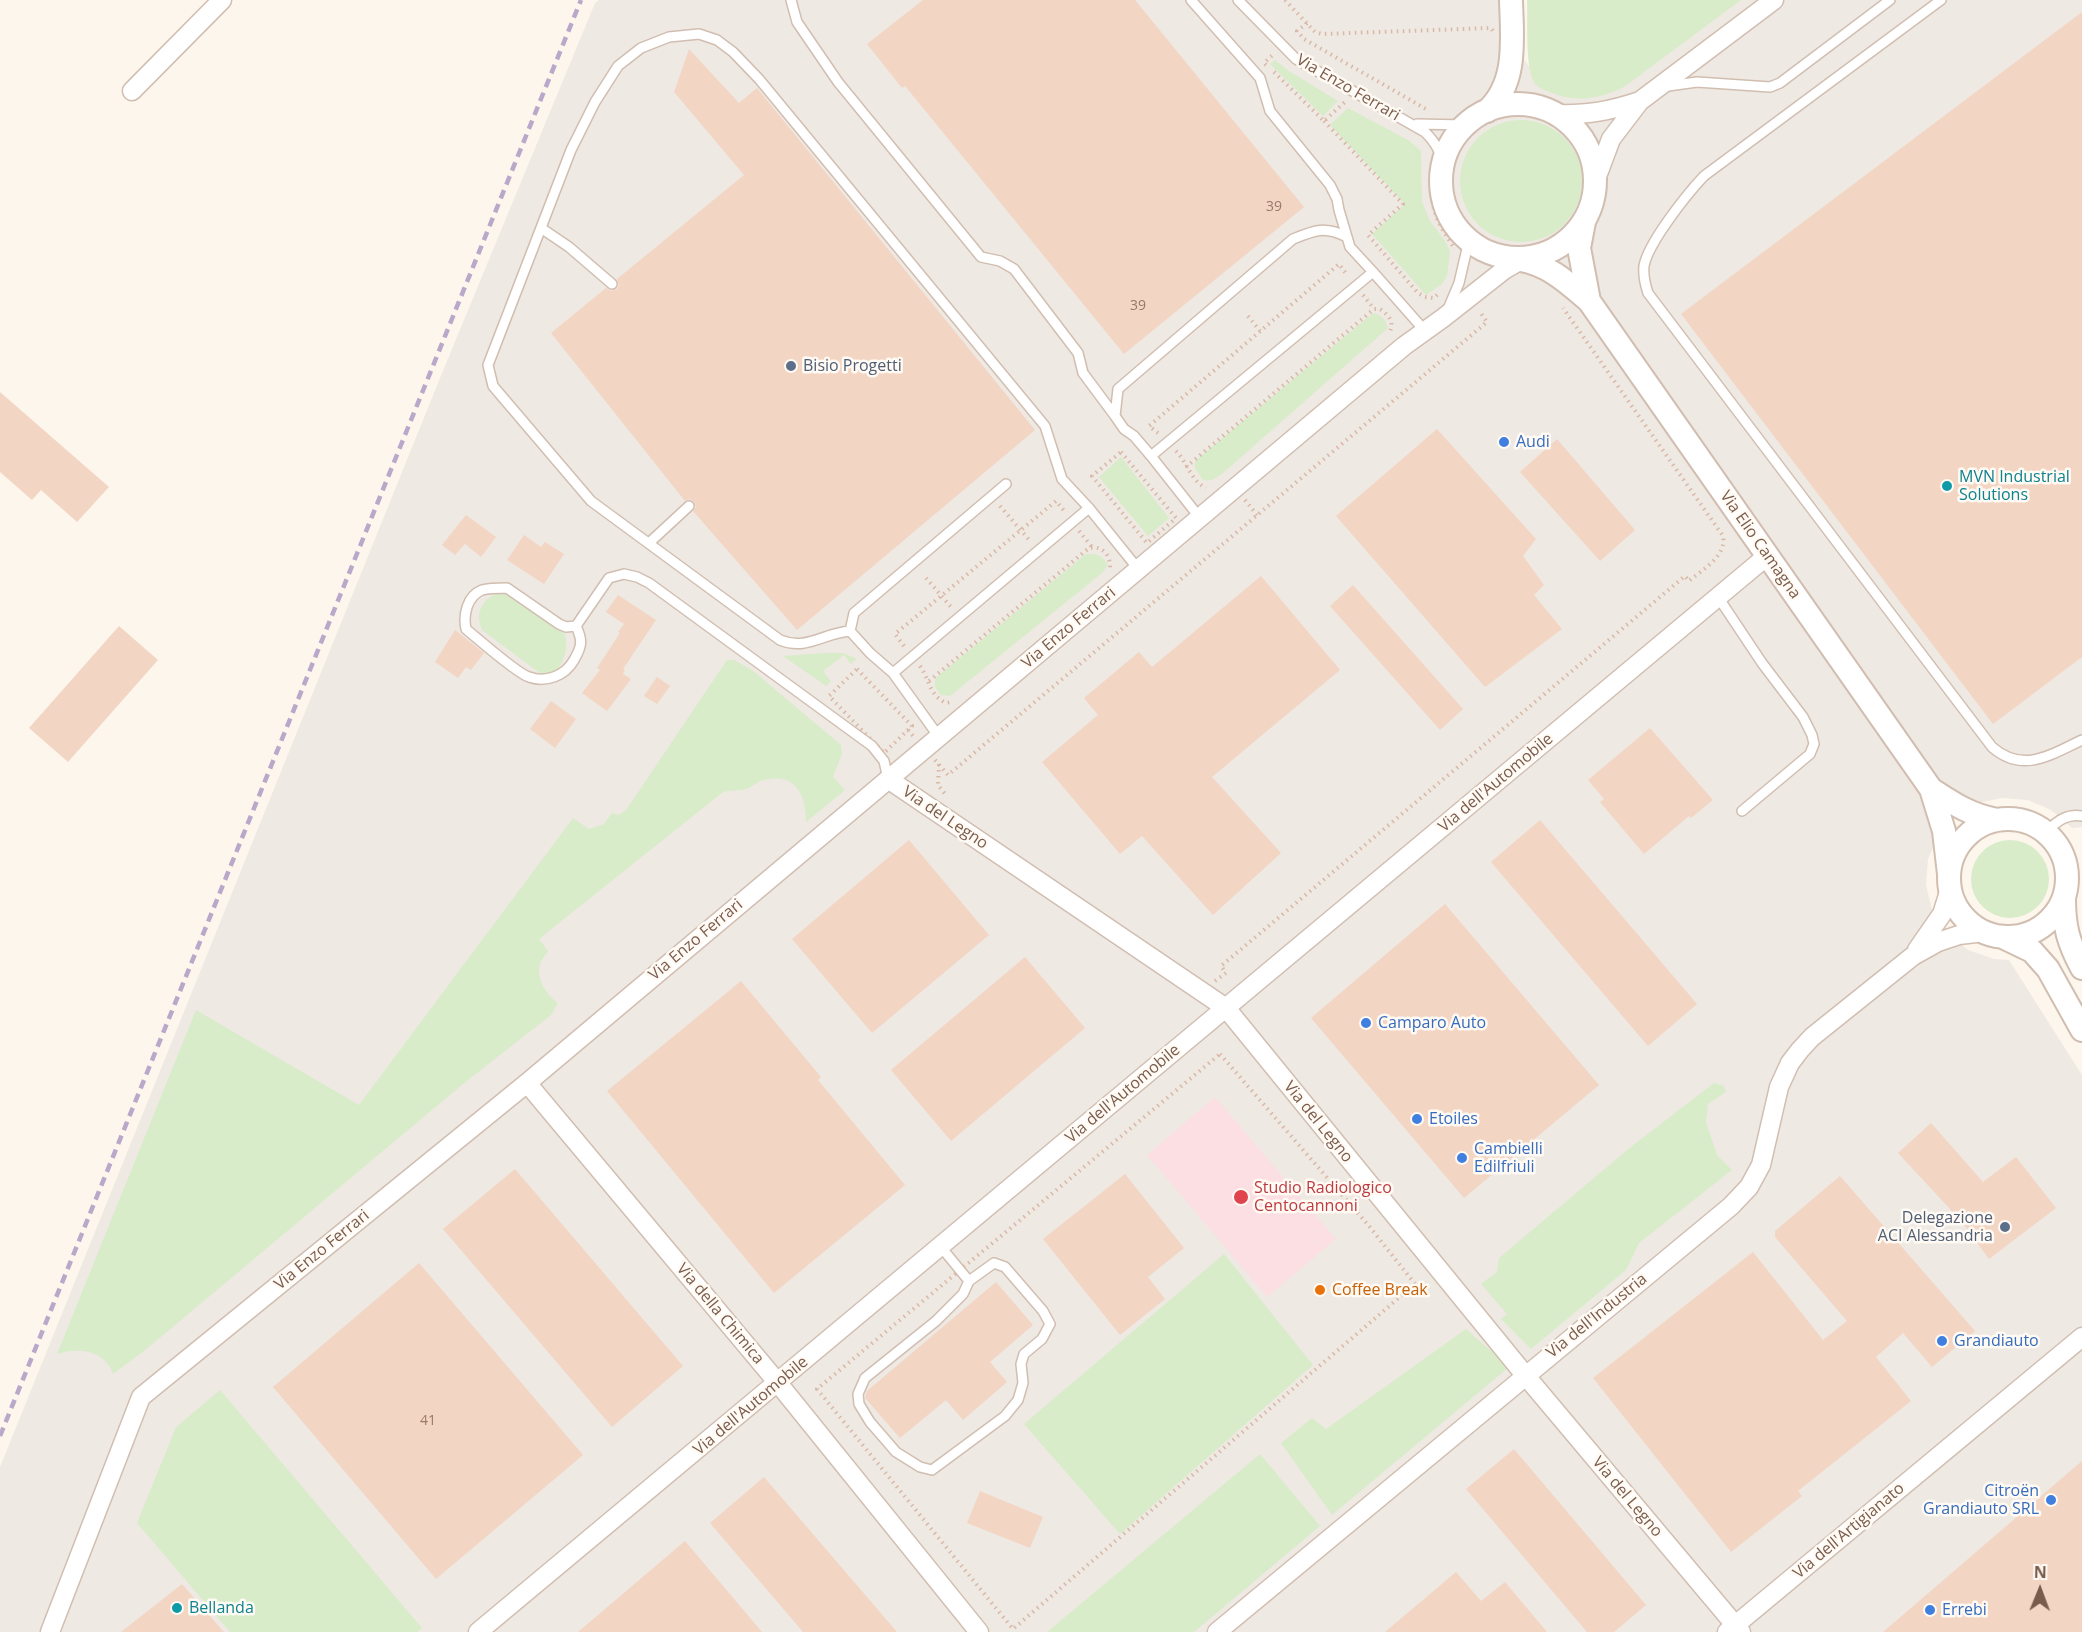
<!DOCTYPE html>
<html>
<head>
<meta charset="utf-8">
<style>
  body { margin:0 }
  #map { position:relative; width:2082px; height:1632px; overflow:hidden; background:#fdf6ec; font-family:"Open Sans",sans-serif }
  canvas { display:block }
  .north { position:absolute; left:2010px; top:1560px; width:60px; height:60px; -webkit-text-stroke:4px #fffaf3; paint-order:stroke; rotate:1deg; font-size:16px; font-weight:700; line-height:24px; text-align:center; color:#7a5c4d }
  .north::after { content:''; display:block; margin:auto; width:21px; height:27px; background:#7a5c4d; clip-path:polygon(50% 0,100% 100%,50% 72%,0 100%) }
</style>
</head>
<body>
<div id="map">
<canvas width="2082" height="1632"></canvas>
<div class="north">N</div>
</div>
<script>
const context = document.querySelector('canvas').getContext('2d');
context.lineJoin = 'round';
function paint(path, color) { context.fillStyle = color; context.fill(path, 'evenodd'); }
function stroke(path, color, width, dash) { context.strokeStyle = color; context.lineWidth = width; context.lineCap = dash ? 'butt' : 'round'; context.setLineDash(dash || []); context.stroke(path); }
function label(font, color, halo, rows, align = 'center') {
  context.font = font + ' "Open Sans",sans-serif'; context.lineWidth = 5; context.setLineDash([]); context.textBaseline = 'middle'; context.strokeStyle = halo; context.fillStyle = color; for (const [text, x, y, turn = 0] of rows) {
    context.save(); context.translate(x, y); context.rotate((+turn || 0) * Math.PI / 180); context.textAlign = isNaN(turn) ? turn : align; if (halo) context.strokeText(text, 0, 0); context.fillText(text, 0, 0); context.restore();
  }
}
paint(new Path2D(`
  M599,0h903l1,33 30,38 191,-71h358v827l-10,1 -21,-18 -23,-10 -26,-2 -25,5 -22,13 -17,20 -10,23 -2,26 6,25 14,22 22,18 26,9 15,1 73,115v557h-2082v-165l440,-1089 155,-375z`), '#efe9e4');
paint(new Path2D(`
  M1215,1097l121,142 -69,58 -120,-142z`), '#fbdfe3');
paint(new Path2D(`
  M1527,0h214l-117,87c-26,13 -50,16 -77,4 -7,-3 -11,-4 -14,-11 -8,-18 -5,-59 -6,-80z
  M1275,60l14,11 49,30 -15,15 -53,-52z
  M1348,108l60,32 13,11 1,51 8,19 15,20 5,10 -3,25 -5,8 -16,11 -54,-61 33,-30 -75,-79z
  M1460 181a61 61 0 1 1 122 0a61 61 0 1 1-122 0Z
  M1373,313c9,2 13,7 15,15l-165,145c-7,5 -11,9 -20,7l-8,-12v-7z
  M1121,457l48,61 -21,18 -49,-59z
  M1086,554c12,0 16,1 22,11l-6,8 -152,123 -9,-1 -6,-8v-8l4,-4z
  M497,593l8,1 60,40c3,15 0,28 -11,39l-11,1 -6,-3 -55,-41c-7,-17 -1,-29 15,-37z
  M822,653h21l14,6 -6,5 -7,-9 -21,16 8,10 -5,5 -43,-30z
  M727,660h7l18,10 89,75 1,9 -9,23 12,13 -39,32c0,-27 -10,-50 -42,-42 -7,2 -11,6 -17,9 -7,2 -17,1 -24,3l-184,147 9,12c-2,4 -7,9 -8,13 -4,16 6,30 18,39l-7,12 -88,69 -319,267 -31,23c-8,-24 -35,-27 -56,-20l139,-344 163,95 214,-287 16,11 15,-5 8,-11 6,2 8,-5z
  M1971 879a39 39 0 1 1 78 0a39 39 0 1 1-78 0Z
  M1714,1083l10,3 2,6 -18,12 -2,18 11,33 15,15 -93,73 -13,27 -95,79 -30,-30 6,-5 -26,-30 16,-12 2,-14 133,-112z
  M1224,1254l89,111 -193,169 -96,-110z
  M1466,1329l43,38 -177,148 -51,-72 31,-25 14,11z
  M220,1390l202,238 -5,4h-187l-93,-109 39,-96z
  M1260,1454l60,72 -126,106h-147z`), '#d8ecc9');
paint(new Path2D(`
  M923,0h212l169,207 -180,147 -219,-268 -3,2 -35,-44z
  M2082,12v645l-89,67 -312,-410z
  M689,49l50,54 18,-15 278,342 -238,200 -104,-119 3,-4 -2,-5 -4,-3 -5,2 -134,-168 55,-45 5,3 6,-2 2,-4 -2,-6 127,-104 -70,-83z
  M0,392l109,95 -32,35 -36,-32 -9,10 -32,-28z
  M1437,429l99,110 -13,17 21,29 -10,10 28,34 -77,58 -149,-171z
  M1557,439l78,91 -35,31 -80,-89z
  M466,515l30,22 -15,20 -16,-13 -10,11 -13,-10z
  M524,535l17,12 4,-5 19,12 -20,30 -37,-24z
  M1261,576l79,94 -128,107 69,76 -68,62 -71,-79 -22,18 -78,-92 56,-47 -14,-17 55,-46 13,15z
  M1353,585l110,124 -23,21 -110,-124z
  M618,595l38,25 -33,49 2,1 -2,4 8,5 -24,32 -25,-18 18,-23 -3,-2 23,-35 -2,-1 6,-8 -18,-12z
  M119,626l39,34 -90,102 -39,-34z
  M455,630l29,23 -13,17 -5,-3 -8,11 -23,-16z
  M657,677l13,9 -13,18 -13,-8z
  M551,701l25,18 -21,29 -25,-19z
  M1650,728l63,72 -22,18 -2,-2 -45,38 -44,-52 4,-3 -16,-19z
  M1540,820l157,184 -49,42 -157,-184z
  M909,840l80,95 -117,98 -80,-94z
  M1445,904l154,181 -135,113 -153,-180z
  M1025,957l60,71 -134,113 -60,-71z
  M741,981l80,96 -3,3 87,105 -131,108 -167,-202z
  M1931,1123l52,59 33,-25 40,51 -67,51 -27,-37 -64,-69z
  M515,1169l168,197 -71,61 -169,-198z
  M1125,1174l59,74 -36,29 17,22 -45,36 -77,-96z
  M1840,1176l135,155 -43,36 -29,-34 -27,24 35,44 -113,90 4,5 -71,56 -138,-174 160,-126 70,88 24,-19 -72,-84v-6z
  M419,1263l164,192 -147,124 -163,-192z
  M996,1282l37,43 -43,37 17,20 -44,38 -17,-20 -46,38 -35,-40 2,-7z
  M1514,1449l132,156 -32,27h-27l-121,-143z
  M2082,1461v171h-199z
  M764,1477l133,155h-94l-93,-109z
  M980,1491l63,26 -13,31 -63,-25z
  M685,1541l77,91h-184z
  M1456,1572l25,29 24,-19 42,50h-162z
  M182,1584l42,48h-103z`), '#f3d5c3');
const service = new Path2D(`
  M791,0l6,22 41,60 143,175 19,4 14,8 64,84 5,20 32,43 9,13 10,7 17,20
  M1191,0l69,78 10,33 60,74 7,14 2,11 11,37 23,25
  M1238,0l58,59 129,73c10,10 18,22 17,36
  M1941,0l-237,176c-17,18 -56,67 -60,90 -1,9 1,18 4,27l344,454c31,27 58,8 90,-7
  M1668,86l29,-4 73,5 10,-4 110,-83
  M1417,124l48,1
  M541,228l28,19 43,37
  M1448,309l11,-26 10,-43
  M1115,416l3,-27 175,-150c22,-9 32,-13 54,-2
  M1200,518l-49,-62 222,-184 52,59
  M649,543l40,-37
  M1718,597l44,66 41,54 9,18 2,9 -4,10 -68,57
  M576,626l-10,1 -7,-3 -52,-36c-8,0 -18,0 -25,2 -15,6 -19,25 -16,39 12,10 52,45 63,48 17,6 36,-1 45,-17 8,-14 9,-19 2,-34l33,-48 15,-4 13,3 12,6 223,163 12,15 4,18
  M850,631l4,-18 152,-129
  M893,673l-23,-20 -20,-22c-27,2 -43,20 -70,9l-189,-139 -98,-115 -5,-21 83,-215 24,-48 23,-36 23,-18 28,-11 30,-3 18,6 16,12 26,27 286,347 17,53 27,29
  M939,737l-46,-64 196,-165 50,62
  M2045,832c12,-10 21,-19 37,-16
  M941,1247l28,34 25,-18 11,4 38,44 7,13 -8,15 -18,15 -3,10 2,19 -5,17 -13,16 -73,54 -12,-3 -24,-15 -26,-30 -11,-18 -1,-10 7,-16 71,-57 27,-27 6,-13`);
const minor = new Path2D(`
  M132,91l90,-91
  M1640,101l134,-101
  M1556,114c32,1 54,-3 84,-13l-29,38 -15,40
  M888,779l338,229 299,367 216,257
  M1917,950l25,-36 8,-25
  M527,1083l251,300 201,249
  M50,1632l91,-235 386,-314 877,-737 39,-28 61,-48 17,-10
  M478,1632l1289,-1076
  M1217,1632l514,-426 18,-19 12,-22 18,-78 11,-24 10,-13 12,-13 101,-81 25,-14 21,-7 25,-3
  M1727,1632l355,-295`);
const tertiary = new Path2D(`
  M1441 181a77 77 0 1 1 154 0a77 77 0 1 1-154 0Z
  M1487,111c31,-28 25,-73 24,-111
  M1584,222l-5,26 10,53
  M1521,260c28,5 47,23 68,41l342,488 13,42 5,43
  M1931,789c23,15 39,26 66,31
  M1949 878a59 59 0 1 1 118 0a59 59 0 1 1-118 0Z
  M2064,898c0,29 4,44 18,70
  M2005,938l27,13 16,18 34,61`);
stroke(service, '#d1beb0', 12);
stroke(minor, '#d1beb0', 21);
stroke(tertiary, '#d1beb0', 26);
stroke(new Path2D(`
  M1285,0l30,32 7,2 169,-6 2,3
  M1307,23l-10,8 7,8 122,70
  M1266,65l-2,-2 11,-10
  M1274,72l50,49 22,-20
  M1324,121l79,83 -35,31 50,58 7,4 9,1 6,-6
  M1431,177c-1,17 2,35 10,50 4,7 9,14 13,21
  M1363,295l11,14
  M1248,316l12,15
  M1158,433l-9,-7 190,-162 8,11
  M1176,451c11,11 15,30 30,37
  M1121,452l55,66 -29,25 -55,-67z
  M1186,467l188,-158h6c9,6 15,14 9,24
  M1245,500l12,15
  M1000,506l30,35
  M1079,531l13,16
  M926,578l25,29
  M904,646l-9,-12 161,-133 10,12
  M920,666c10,14 9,29 26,37l5,-1
  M857,669l55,57 -28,27 -55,-57z
  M929,681l160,-133c14,-3 22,8 21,21
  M908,730l6,7
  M935,760l13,15 539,-453 -7,-10
  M939,764l-1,21 7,9
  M1215,981l11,-8 -5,-7 464,-390 4,5c13,-11 38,-25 34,-45l-160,-228
  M1220,1054l149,172 46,58 -402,345 -196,-240z`), '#d9b8a5', 4, [1.5, 4.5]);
stroke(service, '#fff', 9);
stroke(minor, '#fff', 18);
stroke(tertiary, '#fff', 22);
stroke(new Path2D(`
  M0,1436l581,-1436`), '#b9a8c9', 4.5, [9, 6]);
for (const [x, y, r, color] of [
  [791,366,6,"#5c6f8a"],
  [1504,442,6,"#3f7fe0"],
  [1947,486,6,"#0f9aa8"],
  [1366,1023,6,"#3f7fe0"],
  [1417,1119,6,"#3f7fe0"],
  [1462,1158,6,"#3f7fe0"],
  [1241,1197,8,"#e0444e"],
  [2005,1227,6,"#5c6f8a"],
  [1320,1290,6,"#e8710a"],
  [1942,1341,6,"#3f7fe0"],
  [2051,1500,6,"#3f7fe0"],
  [177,1608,6,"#0f9aa8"],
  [1930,1610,6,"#3f7fe0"]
]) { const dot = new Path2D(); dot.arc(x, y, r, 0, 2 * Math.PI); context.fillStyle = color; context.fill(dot); stroke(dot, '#fffaf3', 2); }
label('14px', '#987a6a', null, [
  ["39",1274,207],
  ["39",1138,306],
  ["41",428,1421]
]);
label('16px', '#7a5c4d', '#fffaf3', [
  ["Via Enzo Ferrari",1348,88,30],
  ["Via Elio Camagna",1760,545,55],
  ["Via Enzo Ferrari",1069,628,-40],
  ["Via dell'Automobile",1496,783,-40],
  ["Via del Legno",945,818,34],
  ["Via Enzo Ferrari",696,940,-40],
  ["Via dell'Automobile",1123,1094,-40],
  ["Via del Legno",1318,1122,51],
  ["Via Enzo Ferrari",322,1250,-39],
  ["Via della Chimica",720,1314,50],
  ["Via dell'Industria",1597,1316,-39],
  ["Via dell'Automobile",751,1406,-40],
  ["Via del Legno",1627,1497,50],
  ["Via dell'Artigianato",1849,1531,-40]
]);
label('16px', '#4e5e75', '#fffaf3', [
  ["Bisio Progetti",803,366],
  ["Delegazione",1993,1218,"right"],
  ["ACI Alessandria",1993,1236,"right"]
], 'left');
label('16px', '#366cbe', '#fffaf3', [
  ["Audi",1516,442],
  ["Camparo Auto",1378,1023],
  ["Etoiles",1429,1119],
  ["Cambielli",1474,1149],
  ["Edilfriuli",1474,1167],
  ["Grandiauto",1954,1341],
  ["Citroën",2039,1491,"right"],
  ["Grandiauto SRL",2039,1509,"right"],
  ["Errebi",1942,1610]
], 'left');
label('16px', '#0d838f', '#fffaf3', [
  ["MVN Industrial",1959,477],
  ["Solutions",1959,495],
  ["Bellanda",189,1608]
], 'left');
label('16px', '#be3a42', '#fffaf3', [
  ["Studio Radiologico",1254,1188],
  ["Centocannoni",1254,1206]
], 'left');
label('16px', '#c56008', '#fffaf3', [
  ["Coffee Break",1332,1290]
], 'left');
</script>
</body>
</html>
